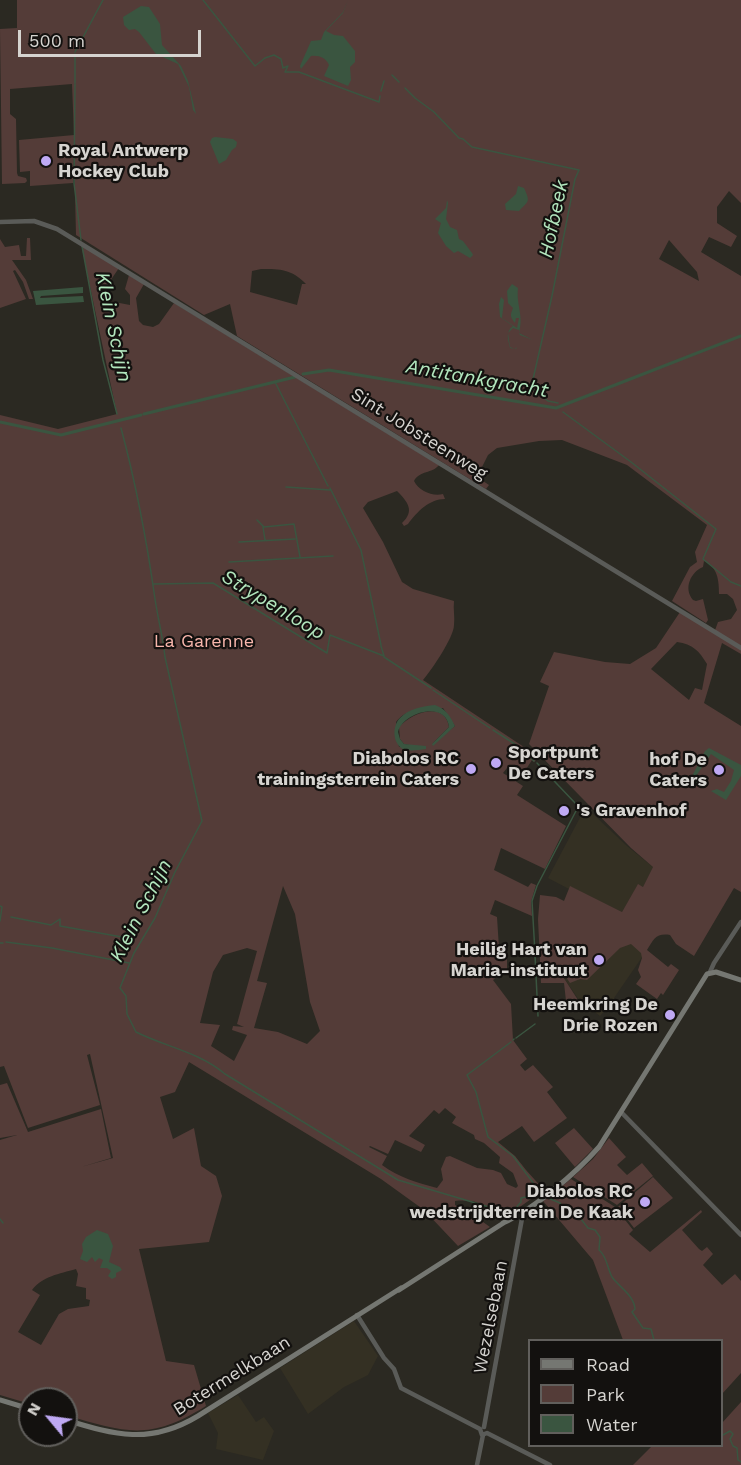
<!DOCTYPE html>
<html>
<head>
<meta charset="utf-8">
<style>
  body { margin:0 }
  #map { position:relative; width:741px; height:1465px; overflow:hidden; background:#2b2922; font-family:"Work Sans",sans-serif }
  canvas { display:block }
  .legend { position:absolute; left:528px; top:1339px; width:195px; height:108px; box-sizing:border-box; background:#13110f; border:2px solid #615f5c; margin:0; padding:8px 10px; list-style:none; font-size:18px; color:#d6d4d0 }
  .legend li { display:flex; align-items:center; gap:12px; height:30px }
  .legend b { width:30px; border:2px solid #615f5c }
  .north { position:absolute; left:18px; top:1387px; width:60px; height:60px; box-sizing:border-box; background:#13110f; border:2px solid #615f5c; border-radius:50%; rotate:299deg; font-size:16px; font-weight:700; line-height:24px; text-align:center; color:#d6d4d0 }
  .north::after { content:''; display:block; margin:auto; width:21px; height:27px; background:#bfa9f4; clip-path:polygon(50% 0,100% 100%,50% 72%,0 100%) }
  .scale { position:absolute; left:18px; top:30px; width:183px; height:27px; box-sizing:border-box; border:3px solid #d6d4d0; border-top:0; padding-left:8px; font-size:18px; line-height:21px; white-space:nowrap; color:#d6d4d0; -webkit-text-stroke:4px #13110f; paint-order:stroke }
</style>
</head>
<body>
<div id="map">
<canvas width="741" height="1465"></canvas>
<ul class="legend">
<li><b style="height:8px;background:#757772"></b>Road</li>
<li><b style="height:16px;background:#543c38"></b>Park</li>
<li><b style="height:16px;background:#3a5540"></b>Water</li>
</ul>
<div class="north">N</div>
<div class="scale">500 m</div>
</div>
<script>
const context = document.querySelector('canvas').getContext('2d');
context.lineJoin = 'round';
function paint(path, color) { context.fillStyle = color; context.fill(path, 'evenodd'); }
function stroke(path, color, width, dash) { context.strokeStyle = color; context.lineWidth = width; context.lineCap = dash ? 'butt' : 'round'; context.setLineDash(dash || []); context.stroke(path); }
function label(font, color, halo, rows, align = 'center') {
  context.font = font + ' "Work Sans",sans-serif'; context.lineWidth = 4.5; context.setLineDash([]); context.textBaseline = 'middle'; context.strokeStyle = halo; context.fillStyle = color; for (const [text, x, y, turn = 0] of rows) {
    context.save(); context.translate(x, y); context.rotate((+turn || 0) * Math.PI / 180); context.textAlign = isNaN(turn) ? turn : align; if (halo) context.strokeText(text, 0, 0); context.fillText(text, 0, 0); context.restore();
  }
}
paint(new Path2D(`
  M584,810l4,4 2,-2 3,2 34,32 26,21 -10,20 -5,-2 -16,27 -51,-25 -2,2 -21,-11z
  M567,896l80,54 -33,48v3l-14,15 -21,-16 -20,-29z
  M354,1321l24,35 -10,19 -24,12 -36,27 -28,-46z
  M238,1395l18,27 8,-5 10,14 -11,29 -47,-11 2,-16 -10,-20z`), '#343023');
paint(new Path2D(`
  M17,0h724v203l-12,-12 -12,16v16l20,13 -6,11 -22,-10 -8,15 40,24v378l-19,-11 -18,60 37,23v166l-7,-4 -40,68 -18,-12 -6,-9c-14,-2 -16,4 -23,15l21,17 3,-3 8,6 -16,25 -2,-2 -4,6 -21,-15 5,-7 -3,-7 4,-12 -1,-5 -10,-9 -11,4 -33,32 -7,-1 -10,4 -8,-12 -2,1 18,28 -12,1 -2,-18h-23l-3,-64 2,-24 16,2 8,4 6,-15 52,26 16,-28 5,3 10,-20 -22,-19 -102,-104 20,-58 -9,-4 14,-30 51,10 25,2 26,-16 24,-36 34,21 4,-11 13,-3 6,-9 -4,-11 -6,-5h-8c0,-13 -1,-27 -15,-33l-1,6c-12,5 -20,21 -10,33l3,1 7,-2 5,21 -2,3 -34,-22 18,-34 7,-5 -2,-10 12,-27 -80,-60 -65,-25 -23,1 -42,7 -9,7 -11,22 12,8 -3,4 -249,-153 -7,-32 -26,11 -128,-80 -2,-81 -1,29 -43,3v-15l-10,1 -1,-32 55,-5 -2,-51 -62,5v25l6,5 1,54 1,3 8,2 1,3 -2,2 -23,1 -2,-155 17,-1zM669,240l28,32 2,9 -40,-22zM261,269c20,0 30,0 45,15h-4l-5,21 -47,-13 2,-21zM677,642c16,2 22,9 30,22l-5,26 -7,-2 -6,12 -38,-31z
  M27,238h3l1,22h-19l14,20 7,19h-4l-6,-17 -8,-12 -2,1 13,28 -26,9v-69l5,8 14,-2 2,11h5z
  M81,244l38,24 -11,16 -2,12 3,5 21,4v-10l-5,-6 4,-14 15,9 -8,14 3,23 4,4 10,2 6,-3 15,-21 265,162c-7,9 -19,5 -25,16 5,10 19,16 29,13l2,5c-16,0 -28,13 -37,25l-4,2 -2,-3c13,-12 6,-21 -5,-32l-29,11 -5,6 20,34 19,40 11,7 41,12c-1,8 1,16 0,24 0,12 -23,46 -31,55l101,67 13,12 -3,3 -2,-2 -11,17 -14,-9 -4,5 20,13 -6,9 49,31 -21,43 -44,-21 -7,22 34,17 3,-4 5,2 -5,17 1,14 -37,-16 -5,14 7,3 2,31h3v7h5v15l-14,10 18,24 2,36 14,19 -7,6 5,6 8,-6 20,22 -6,5 20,26 -33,24 -12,-16 -24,16 17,14 11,14 18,20 -40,28c-15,-13 -29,-19 -49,-17v4l4,2 6,10 18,5 7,5 -32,19 -34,-36 -43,-31 -192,-117 -14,30 -15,5 13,42 21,-11 7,38 15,10 6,20 -13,46 -70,7 27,112 28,4 12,41c-56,35 -80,27 -140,9v-16h-36v5l-30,-9v-255l17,-5 -17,3v-53l7,-2 21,49 73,-23 10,49 -30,9 32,-9 -23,-104 -3,1 13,50 -72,23 -24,-62 -4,1v-652l58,14 59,-15zM443,708l12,18 -23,18 17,-17c-4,-27 -38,-14 -50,0l1,12 4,5 5,1 -10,2 -3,-25c11,-15 30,-13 47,-14zM283,886l12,28 15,88 10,29 -13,13 -29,-12 -24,-4 13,-45 -10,-2zM247,948l10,3 -20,73 7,3 -11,-1 -1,4 15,5 -13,26 -23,-15 9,-21 -20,-2 13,-51 10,-17zM445,1108l11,9 -4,6 22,12 1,4 9,4 16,14 -1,6 14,10 5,13 -2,2 -9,-4 -6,-11 -8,-3 -16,-2 -27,-12 -4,1 -5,12 2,11 -6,8c-19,-5 -39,-11 -55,-23l5,-9 -18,-9 1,-1 18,8 7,-14 26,12 4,-7 -16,-9 25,-26 5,4zM76,1269l2,5 -2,12 10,2v11l4,1 -1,6 -21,3 -9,5 -18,31 -23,-13 22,-37 -8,-5c11,-14 27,-16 44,-21z
  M574,1128l19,21 -18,18 -20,-24z
  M609,1138l17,19 -9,8 10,10 15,-12 11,13 -36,29 -44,-28 20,-18z
  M653,1177l20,21 -39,30 -16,-21z
  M571,1179l44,28 18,23 -4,4 21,18 51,-42 1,2 -20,18 17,19 3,2 5,-4 6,7 -10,11 19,20 13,-11 6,7v92l-19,21v-54h-99l-30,-80 -50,-59z
  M741,1402v63h-108l19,-19h70v-23z`), '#543c38');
paint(new Path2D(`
  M348,0l-5,13 -17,18 8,4 9,1 12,15v11l-5,5 1,13 -3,6 -24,-10 5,-11c-3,-7 -10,-10 -18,-9l-10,13 -1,-3 11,-25 10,-1 3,-8 19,-20z
  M141,6l8,1 11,17 2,21 19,21 7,15 8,33 -3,-4 -4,-23 -11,-23 -22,-10 -17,-22 -4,-3 -6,1 -5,-5 -1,-8z
  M215,137l18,2 4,3 -1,5 -4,3 -6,10 -7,4 -9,-22 2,-4z
  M518,186l6,2c7,15 4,13 -5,23l-13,-1 -1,-6 11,-10z
  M447,200l1,3 -2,16 4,8 7,3 2,9 4,2 9,12 1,2 -3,3 -12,-7 -4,2 -8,-7 -8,-13 3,-10 -6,-4 11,-11z
  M512,284l6,4c-2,17 6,27 1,45l14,7 -13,-5 -1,-2v-3l-6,-2 -5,5 2,14 5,2 2,-2 -1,2 -6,-1c-2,-9 -5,-16 3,-22l-13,-9 -1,-13 2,-7 3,3 -2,18 15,10 2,-10h-3l-1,5c-5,-6 -5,-8 -2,-15l-5,-5 -1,-12z
  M83,287v6l-42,3 -1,2 43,-2 1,6 -48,3 -3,-14z
  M435,705c11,4 15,11 20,21l-22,20 -1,-2 17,-17c-3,-27 -46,-15 -51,5l2,7 4,5 22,2v3c-7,1 -14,2 -20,1 -13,-3 -15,-23 -6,-32 8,-9 23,-12 35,-13z
  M709,748l32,17v11l-15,24 -15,-9 6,-2 7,3 7,-11 3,-11 -23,-16 -15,22 9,8v4l-15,-8 15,-29z
  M97,1230l11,4 5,12 -4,16 11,5 2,3 -6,3v4l-4,2 -4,-3 3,-5 -4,-3h-7l3,-8 -4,-2 -4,4 -3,-5 -5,5 -7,-3 3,-8 -1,-7 4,-7z`), '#3a5540');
stroke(new Path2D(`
  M203,0l52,66 10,-8 9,-3 7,4 2,9 5,-2 -3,6h4
  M75,52l28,-52
  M290,72h9l80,30 1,-6
  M392,75l7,7
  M75,83v-29
  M75,84l-1,99 7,57
  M405,88l10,10
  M381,91l3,-10
  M415,98l19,14 25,26 4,1 9,8 107,23 -4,9 -23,117 -21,92 17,13 10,2
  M82,246l21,114 14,54
  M275,382l53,104
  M563,412l68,50 85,67 -13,30 28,23 10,4
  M121,428c15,56 26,114 34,171 3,20 8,39 10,58l37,164 -27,51 -20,46 -21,35 -14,35 6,8 1,18 9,18c30,15 63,20 89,42l173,106 91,27 22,4
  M286,487l44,3
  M330,488l31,62 20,95
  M257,520l7,7 30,-3 6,33
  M263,527l2,13
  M239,542l56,-3
  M229,562l104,-6
  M154,584l59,-1 114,70 3,-18 54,21 -3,-10
  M384,657l47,31
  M433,690l57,38
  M493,730l28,18 13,13
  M0,906l2,1 -2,14
  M11,917l40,8 9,-6v7l62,11
  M6,942l46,6 77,15
  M0,943h3
  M535,953l-3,-52 5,-15 40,-77v-4l-40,-42
  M535,955l3,61
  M516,1038l19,-14
  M513,1040l1,-1
  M511,1042l-44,33 9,17 12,45 25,19 21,28
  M548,1198l12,5 5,7 16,9 7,9 7,2 5,7 -1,13c8,6 8,18 13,27 7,10 22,18 23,32l-3,3 11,16 8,1 3,11
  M513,1211l8,-9v-4l5,-1 2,-5 6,-8 7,8
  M0,1219l3,4
  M659,1340h2
  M722,1434l1,1 7,-4 3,3 -3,5 3,7 4,2 1,12 3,2`), '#3a5540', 1.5);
stroke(new Path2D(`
  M303,374l26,-4 227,38 185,-72
  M144,414l151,-37
  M0,422l61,13 80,-20`), '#3a5540', 3);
stroke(new Path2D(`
  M0,222l34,-1 23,8 684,419
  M710,972l4,-9 27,-41
  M622,1113l119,122
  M357,1315l27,43 10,11 7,19 79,41 2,6 5,-2 63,32
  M484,1427l39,-214
  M477,1465l6,-30`), '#5a5b58', 4.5);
stroke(new Path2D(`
  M503,1223c31,-14 73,-50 96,-76l108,-173 9,-2 25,8
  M399,1290l106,-68
  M0,1400l30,9
  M66,1420c49,15 84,25 132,-4l203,-128`), '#757772', 5);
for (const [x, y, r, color] of [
  [46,161,6,"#bfa9f4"],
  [496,763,6,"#bfa9f4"],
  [471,769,6,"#bfa9f4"],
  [719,770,6,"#bfa9f4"],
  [564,811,6,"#bfa9f4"],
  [599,960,6,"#bfa9f4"],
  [670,1015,6,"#bfa9f4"],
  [645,1202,6,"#bfa9f4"]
]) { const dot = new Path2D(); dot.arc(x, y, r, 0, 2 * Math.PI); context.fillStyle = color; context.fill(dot); stroke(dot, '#13110f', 2); }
label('bold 18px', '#d6d4d0', '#13110f', [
  ["Royal Antwerp",58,151,"left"],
  ["Hockey Club",58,172,"left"],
  ["Sportpunt",508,753,"left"],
  ["De Caters",508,774,"left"],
  ["Diabolos RC",459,759],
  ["trainingsterrein Caters",459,780],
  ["hof De",707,760],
  ["Caters",707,781],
  ["'s Gravenhof",576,811,"left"],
  ["Heilig Hart van",587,950],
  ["Maria-instituut",587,971],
  ["Heemkring De",658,1005],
  ["Drie Rozen",658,1026],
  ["Diabolos RC",633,1192],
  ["wedstrijdterrein De Kaak",633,1213]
], 'right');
label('18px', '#d6d4d0', '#13110f', [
  ["Sint Jobsteenweg",419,434,32],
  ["Wezelsebaan",491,1317,-79],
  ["Botermelkbaan",232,1376,-32]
]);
label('18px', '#f8b6ac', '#13110f', [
  ["La Garenne",204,642]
]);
label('italic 20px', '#b2e6bd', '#13110f', [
  ["Hofbeek",554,219,-78],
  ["Klein Schijn",113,327,78],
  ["Antitankgracht",477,379,10],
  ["Strypenloop",273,605,31],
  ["Klein Schijn",141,911,-63]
]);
</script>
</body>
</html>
